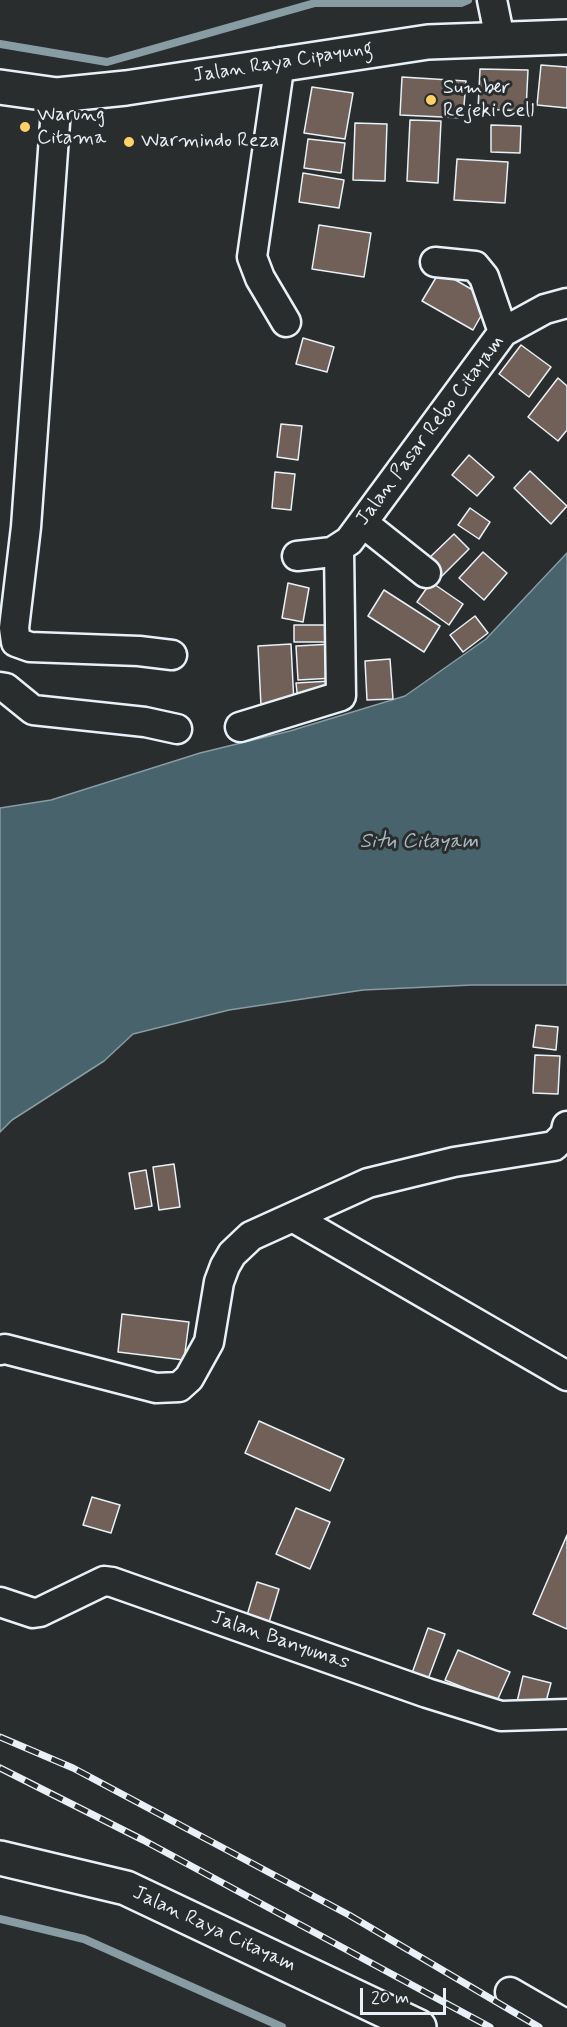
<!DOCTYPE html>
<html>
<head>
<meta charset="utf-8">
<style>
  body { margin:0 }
  #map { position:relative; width:567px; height:2027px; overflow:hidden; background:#2a2d2e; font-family:Mynerve,sans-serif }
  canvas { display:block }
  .scale { position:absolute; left:360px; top:1988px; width:86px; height:27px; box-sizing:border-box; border:3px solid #e8f1f8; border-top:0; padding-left:8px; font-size:18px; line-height:21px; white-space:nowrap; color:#e8f1f8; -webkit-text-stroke:4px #2a2d2e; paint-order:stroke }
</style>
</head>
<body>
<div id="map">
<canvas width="567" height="2027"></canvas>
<div class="scale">20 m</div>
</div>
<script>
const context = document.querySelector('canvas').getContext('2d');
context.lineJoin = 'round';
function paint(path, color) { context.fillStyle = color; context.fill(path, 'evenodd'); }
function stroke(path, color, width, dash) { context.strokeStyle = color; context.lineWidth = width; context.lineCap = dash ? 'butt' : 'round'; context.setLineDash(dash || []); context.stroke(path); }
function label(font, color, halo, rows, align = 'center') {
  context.font = font + ' Mynerve,sans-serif'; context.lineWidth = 6; context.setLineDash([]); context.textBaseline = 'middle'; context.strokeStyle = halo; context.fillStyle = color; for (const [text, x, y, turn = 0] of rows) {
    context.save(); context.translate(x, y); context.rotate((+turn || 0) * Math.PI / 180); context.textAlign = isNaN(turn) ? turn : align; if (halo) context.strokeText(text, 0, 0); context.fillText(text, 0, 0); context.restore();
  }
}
const water = new Path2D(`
  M567,553v432h-95l-109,5 -134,20 -96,24 -29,27 -92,59 -12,12v-324l51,-8 149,-47 90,-22 115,-35 81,-57z`);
paint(water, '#48636c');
stroke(water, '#889ca4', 1.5);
stroke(new Path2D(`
  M0,44l107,18 208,-59h146l7,-3
  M0,1919l84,20 198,88`), '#889ca4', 8);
const building = new Path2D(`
  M541,65l26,2v41l-30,-3z
  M480,69l48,1 -2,41 -48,-2z
  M402,77l64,4 -3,37 -63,-3z
  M312,87l41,6 -8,46 -41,-6z
  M410,120l31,1 -3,62 -31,-2z
  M355,123l32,1 -2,57 -32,-1z
  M491,125l30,1 -1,27 -29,-1z
  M308,139l37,4 -4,30 -37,-5z
  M457,159l51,3 -3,41 -51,-3z
  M303,173l41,7 -5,28 -40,-6z
  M319,225l52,8 -7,44 -52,-8z
  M440,271l50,29 -17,30 -51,-29z
  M303,338l31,9 -7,25 -31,-8z
  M521,345l30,22 -22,30 -30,-23z
  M558,378l9,8v44l-9,11 -30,-24z
  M281,424l21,2 -4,34 -21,-3z
  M469,455l25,22 -17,19 -25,-21z
  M530,471l37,35 -16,18 -37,-36z
  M275,472l20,2 -4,36 -19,-2z
  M470,508l20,14 -11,17 -21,-14z
  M454,534l15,15 -28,28 -15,-16z
  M483,552l24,21 -23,27 -25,-22z
  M431,582l32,22 -14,21 -32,-23z
  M288,583l21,5 -6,34 -21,-4z
  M384,590l56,36 -16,26 -56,-36z
  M475,616l13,17 -25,19 -13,-17z
  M294,625h39v17h-39z
  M291,644l3,60 -33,2 -3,-60z
  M332,644l2,34 -36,2 -2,-34z
  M390,659l3,40 -26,1 -2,-39z
  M331,681l1,18 -34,2 -2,-18z
  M536,1025l22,2 -2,23 -23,-3z
  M535,1055l25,1 -2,38 -25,-1z
  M174,1164l6,43 -21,3 -6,-43z
  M146,1170l6,36 -17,3 -6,-36z
  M122,1314l67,8 -5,38 -66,-8z
  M259,1421l85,38 -14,32 -85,-38z
  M92,1497l28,8 -9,28 -28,-8z
  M296,1508l34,14 -20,47 -34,-15z
  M567,1535v94l-34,-15z
  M257,1582l22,7 -12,40 -22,-7z
  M428,1628l17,6 -18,48 -16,-6z
  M458,1650l52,22 -13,29 -52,-21z
  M523,1676l28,7 -7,26 -27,-7z`);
paint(building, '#706058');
stroke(building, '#e8f1f8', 1.5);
const minor = new Path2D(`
  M492,0l8,39
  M280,62l-28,195 8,21 26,44
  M57,95l-31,432 -12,101 2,14 14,5 109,4 33,4
  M435,262l40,4 9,11 19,55
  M363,523l63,50
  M297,556l35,-4 17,-11 154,-209 42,-23 22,-6
  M0,687l6,1 27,22 112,12 32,7
  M240,727l101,-31 -2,-146
  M294,1218l273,158
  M0,1350l5,-1 151,39 23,-1 10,-9 20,-36 10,-60 6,-16 7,-12 19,-18 117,-53 86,-21 100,-16 11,-11 2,-9
  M0,1602l33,11 7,-1 64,-31 8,1 315,111 74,23 66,-2
  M510,1992l57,33`);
const major = new Path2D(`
  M0,87l57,8 69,-7 302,-46 139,-5
  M0,1858l126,30 293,139`);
stroke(minor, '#e8f1f8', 33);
stroke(major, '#e8f1f8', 38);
stroke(minor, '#2a2d2e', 28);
stroke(major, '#2a2d2e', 33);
const rail = new Path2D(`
  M0,1737l73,31 276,147 190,112
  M0,1768l143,72 347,187`);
stroke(rail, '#e8f1f8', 7);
stroke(rail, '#2a2d2e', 4.5, [14]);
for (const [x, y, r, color] of [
  [431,100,6,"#ffd166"],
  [25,127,6,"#ffd166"],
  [129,142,6,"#ffd166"]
]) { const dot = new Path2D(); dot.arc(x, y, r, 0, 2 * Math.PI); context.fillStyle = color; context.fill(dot); stroke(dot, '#2a2d2e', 2); }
label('20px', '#e8f1f8', '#2a2d2e', [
  ["Jalan Raya Cipayung",283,63,-9],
  ["Jalan Pasar Rebo Citayam",431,431,-53],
  ["Jalan Banyumas",280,1641,19],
  ["Jalan Raya Citayam",214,1930,25]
]);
label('20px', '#e8f1f8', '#2a2d2e', [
  ["Sumber",443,89],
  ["Rejeki Cell",443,112],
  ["Warung",37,116],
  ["Citama",37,139],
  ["Warmindo Reza",141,142]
], 'left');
label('italic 21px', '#a8b8c0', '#2a2d2e', [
  ["Situ Citayam",419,843]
]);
</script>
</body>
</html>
